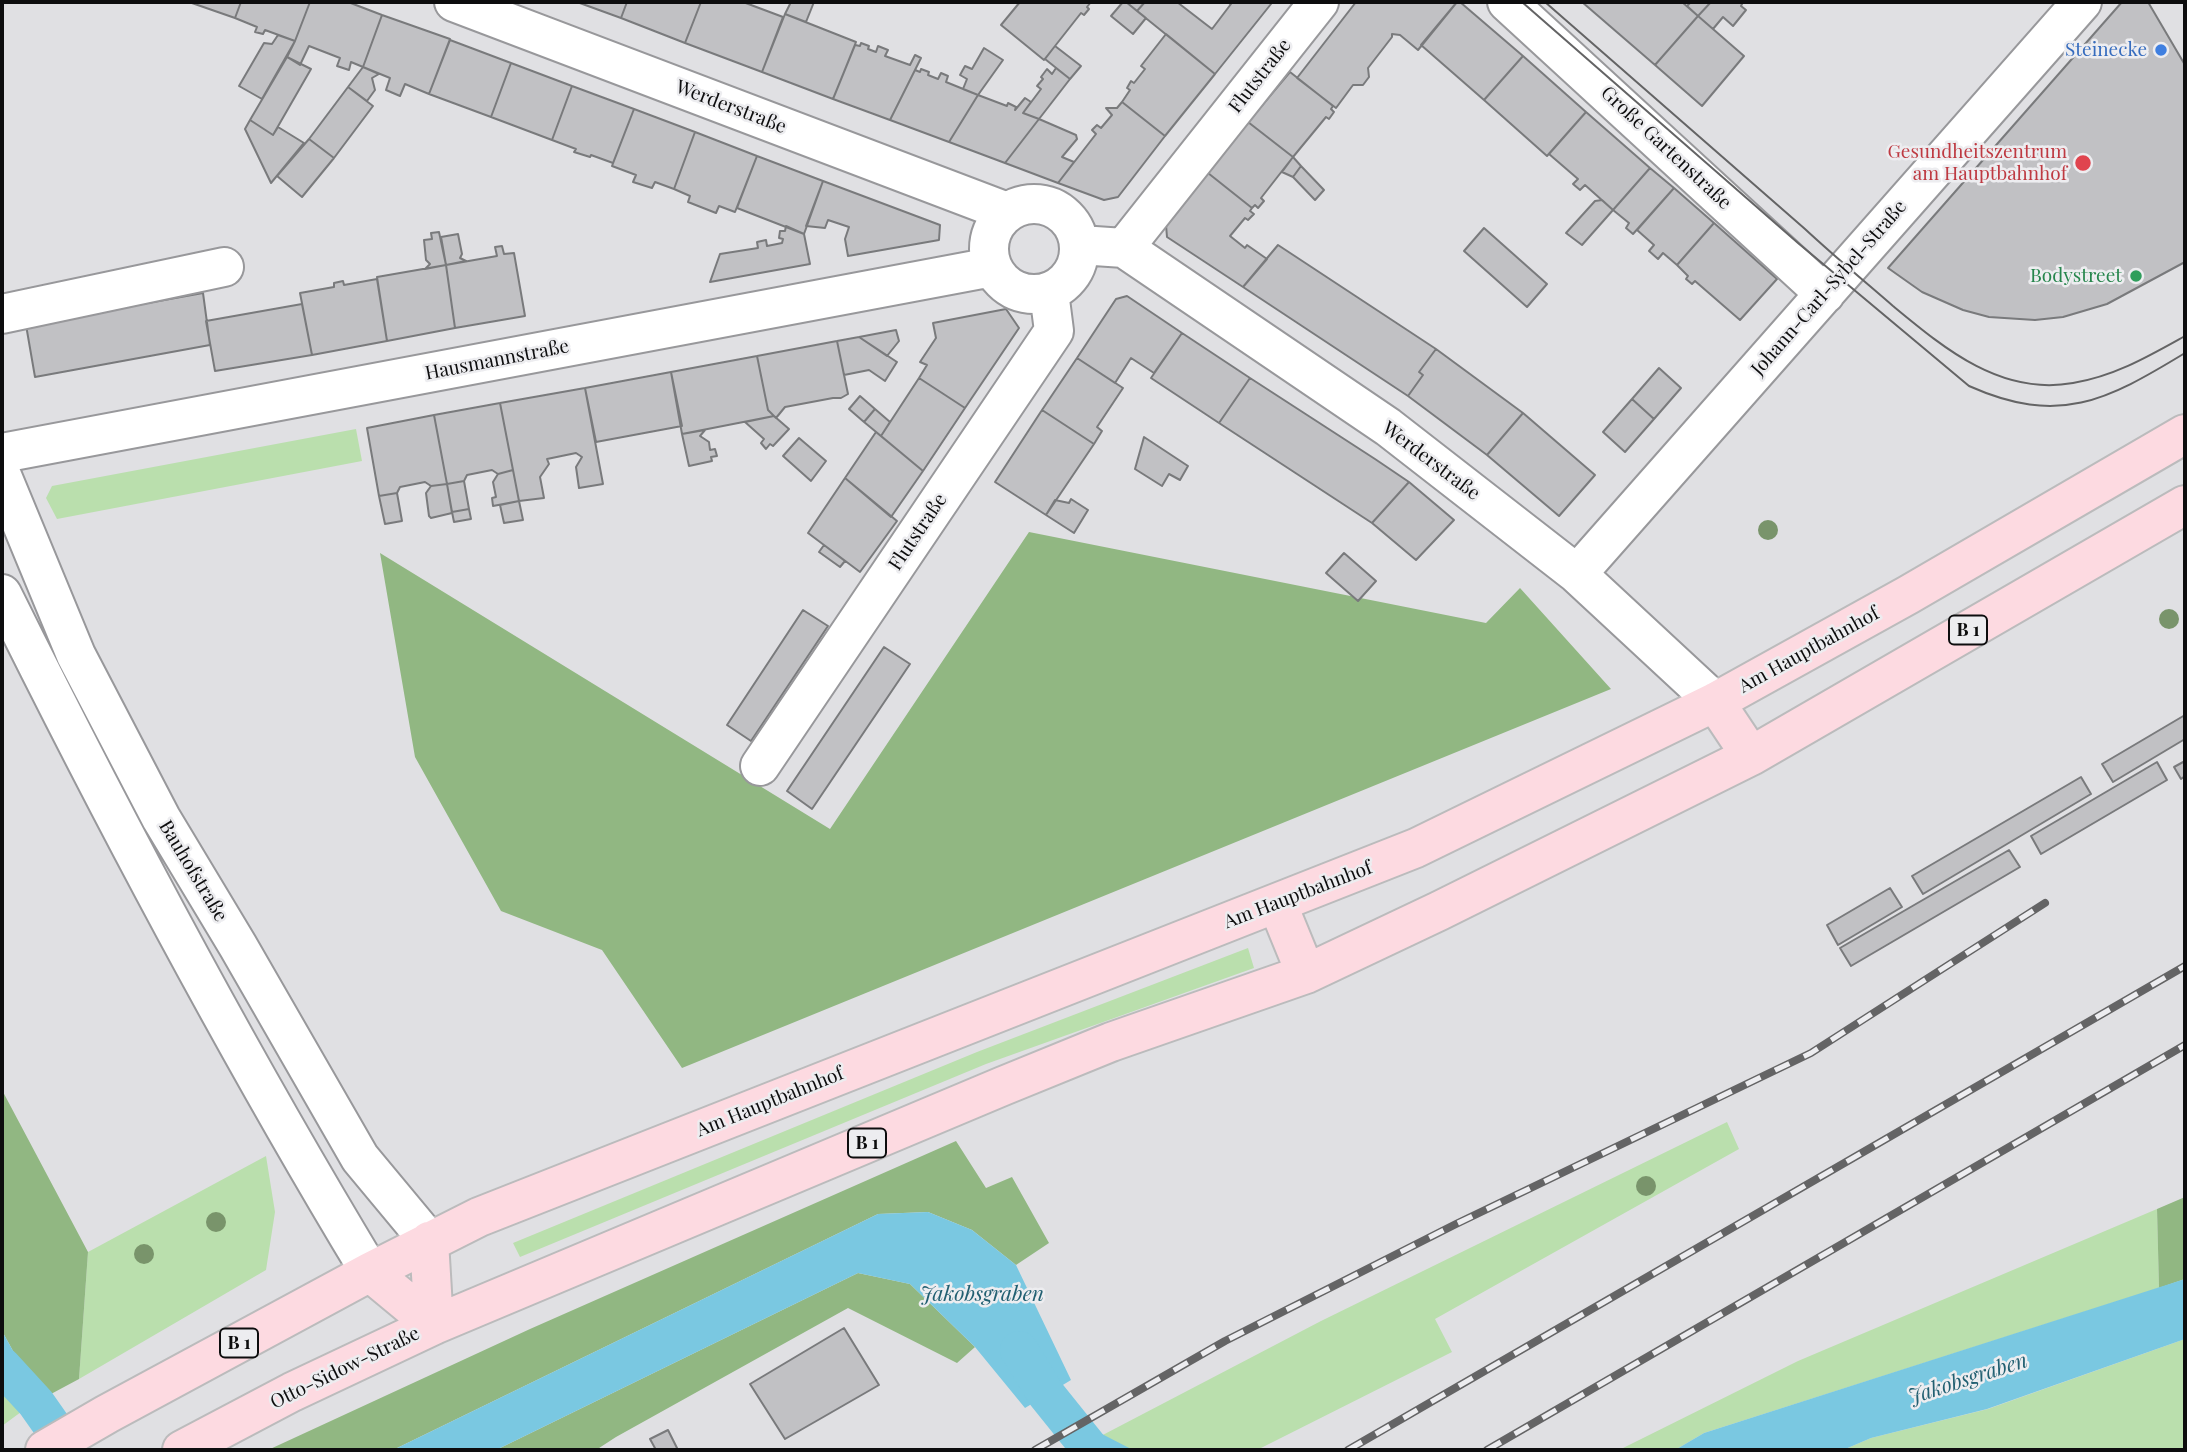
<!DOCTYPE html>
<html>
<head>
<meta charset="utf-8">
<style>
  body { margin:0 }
  #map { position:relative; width:2187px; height:1452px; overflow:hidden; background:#e0e0e3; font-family:"Playfair Display",serif }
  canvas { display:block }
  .frame { position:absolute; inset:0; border:4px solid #0d0d0e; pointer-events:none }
</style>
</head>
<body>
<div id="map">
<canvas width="2187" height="1452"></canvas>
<div class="frame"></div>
</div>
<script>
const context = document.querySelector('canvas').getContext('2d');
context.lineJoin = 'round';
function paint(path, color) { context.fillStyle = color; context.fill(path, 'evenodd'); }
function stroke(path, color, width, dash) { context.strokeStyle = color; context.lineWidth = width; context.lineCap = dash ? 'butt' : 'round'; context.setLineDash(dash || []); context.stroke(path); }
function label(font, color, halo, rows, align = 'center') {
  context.font = font + ' "Playfair Display",serif'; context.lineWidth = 5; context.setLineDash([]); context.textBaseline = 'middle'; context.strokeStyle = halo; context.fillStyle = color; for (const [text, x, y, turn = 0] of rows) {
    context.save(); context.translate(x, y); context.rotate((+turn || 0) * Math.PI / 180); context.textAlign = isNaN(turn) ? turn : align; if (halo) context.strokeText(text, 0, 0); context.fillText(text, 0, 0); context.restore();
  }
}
paint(new Path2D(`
  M356,429l6,32 -305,58 -11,-21 6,-12z
  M1248,948l6,20 -268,96 -466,193 -7,-14 464,-191z
  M1727,1122l12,27 -304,170 17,33 -195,98h-183l247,-129z
  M266,1156l9,56 -9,58 -187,109 9,-127z
  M2157,1209l2,79 -455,145 -29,17h-56l179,-89z
  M2185,1339v111h-342l28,-12 117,-29z
  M2,1391l19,21 -19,14z`), '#badfad');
paint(new Path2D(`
  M1029,532l457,91 34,-35 91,101 -929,379 -80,-118 -101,-39 -86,-154 -35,-204 450,276z
  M2,1090l86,162 -9,127 -28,15 -27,-23 -22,-40z
  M956,1141l30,47 26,-11 37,66 -33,22 -44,-35 -44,-18 -50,2 -485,236h-125l262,-121z
  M2185,1197v82l-26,9 -2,-79z
  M858,1273l52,11 65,63 -18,16 -109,-55 -232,129 -20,13h-100z`), '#91b782');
paint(new Path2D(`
  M928,1212l44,18 44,35 55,115 -46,28 -50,-61 -65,-63 -52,-11 -362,177h-103l485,-236z
  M2185,1279v60l-198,70 -116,29 -28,12h-168l29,-17z
  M2,1331l22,40 27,23 -30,18 -19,-21z
  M1102,1434l31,16h-59z`), '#7ac8e1');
stroke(new Path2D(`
  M1019,1350l27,44 45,56
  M2,1366l34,37 33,47`), '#7ac8e1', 38);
const building = new Path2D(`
  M189,2h52l-6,16z
  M241,2h69l-15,39 -30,-11 -2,4 -8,-2 2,-5 -22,-9z
  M310,2h38l34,13 -19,52 -12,-5 -2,8 -12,-4 3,-8 -31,-12 -9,19 -13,-8 8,-16z
  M577,2h50l-6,16z
  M627,2h74l-16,41 -64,-25z
  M701,2h42l40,15 -21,55 -77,-29z
  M791,2h23l-8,20 -21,-8z
  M1020,2h71l-4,5 2,2 -5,6 -3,-2 -37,47 -43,-35z
  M1123,2h3l20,16 -13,16 -22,-18z
  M1126,2h19l-8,9z
  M1145,2h32l35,27 19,-25 -4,-2h41l3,2 -56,70 -78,-63z
  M1356,2h101l-39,48 -18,-15 -8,-1v3l-24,31 1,9 -6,8h-10l-17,23 -39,-30z
  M1457,2h3l63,54 -39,44 -63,-55z
  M1582,2h100l16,14 -43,49z
  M1691,2h20l-13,14 -11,-10z
  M1711,2h32l-2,4 5,4 -13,16 -10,-9 -10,12 -15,-13z
  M2122,2h26l37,63v197l-78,42 -44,13 -28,3 -46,-3 -26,-7 -41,-18 -34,-24z
  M785,14l71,28 -23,57 -71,-27z
  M382,15l68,24 -21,55 -24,-10 -5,12 -14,-6 4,-12 -27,-11z
  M1698,16l46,40 -42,50 -47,-41z
  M1166,34l49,40 -50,62 -43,-34 8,-12 -3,-2 4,-7 3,2 11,-14 -4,-3z
  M278,35l17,6 -33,58 -23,-13 25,-43 8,1z
  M450,40l61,23 -20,54 -62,-23z
  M861,43l8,3 -1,3 8,3 2,-6 10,4 -3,6 25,9 5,-10 6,3 -31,62 -57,-21 22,-54 5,1z
  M1055,46l26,20 -11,13 -25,-20z
  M984,48l19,12 -25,35 -15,-6 4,-10 -7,-4 5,-9 7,3z
  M1523,56l63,56 -39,44 -63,-56z
  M287,57l24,12 -38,66 -23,-15z
  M511,63l61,23 -20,54 -61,-23z
  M363,67l16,7 -7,4 3,12 -8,11 -19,-14z
  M1056,68l14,11 -31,40 -16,-6 18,-24 -4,-3 6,-7 -2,-2 6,-8 5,5z
  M921,69l8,3 -1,3 10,4 3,-6 7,3 -2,6 32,13 -29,47 -59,-22 25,-50 5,2z
  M1290,72l43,34 -2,3 3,3 -5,7 -3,-2 -33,40 -45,-35z
  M572,86l62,23 -21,54 -22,-8 -1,2 -16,-5 2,-3 -24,-9z
  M348,87l25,19 -39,52 -25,-19z
  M978,95l29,11 1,-3 8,4 -1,3 10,-12 6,4 -8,11 16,6 -34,44 -56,-21z
  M1122,102l43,34 -47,61 -14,3 -46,-17 38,-49 -4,-4 5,-5 4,3 11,-13 -6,-7h11z
  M634,109l61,23 -21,57 -19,-7 -3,6 -19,-6 3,-7 -24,-9z
  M1586,112l64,56 -37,42 -28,-25 -5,5 -7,-6 5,-5 -29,-25z
  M1039,119l37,16 1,4 -15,18 12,5 -16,21 -53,-20z
  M250,120l23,15 5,-8 26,16 -33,40 -26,-54z
  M1248,122l45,35 -32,41 3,3 -6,7 -3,-3 -3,3 -44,-35z
  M695,132l62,24 -22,56 -16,-6 -3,7 -28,-11 2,-6 -16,-7z
  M309,139l25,19 -32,39 -25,-21z
  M757,156l66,25 -19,53 -67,-26z
  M1293,157l8,9 -8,11 -11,-5z
  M1301,166l23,24 -9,10 -22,-23z
  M1650,168l24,20 -41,46 -7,-6 3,-5 -16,-13z
  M1208,173l44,35 -2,3 4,3 -6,6 -3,-2 -15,18 15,12 2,-3 20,14 -24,28 -76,-50 -1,-12z
  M823,181l117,44 -1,15 -91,16 -3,-17 4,-12 -21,-7 -3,8 -19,-2z
  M1674,188l40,35 -37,42 -14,-12 -5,6 -9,-8 5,-6 -17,-15z
  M1602,200l11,10 -31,35 -16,-12 29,-32z
  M1714,223l63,56 -37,41 -45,-39 -3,3 -6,-5 2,-3 -11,-11z
  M786,226l18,8 6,30 -100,18 10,-28 38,-6 -1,-6 9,-2 1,6 15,-3 1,-4 -4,-1 1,-7h5z
  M1484,228l63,56 -20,23 -63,-56z
  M439,232l7,33 -21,4 5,-5 -4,-4 -2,-20 8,-1 -1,-6z
  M458,234l4,20 -2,4 6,3 -20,4 -5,-28z
  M1278,245l158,104 -17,23 4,3 -15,21 -165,-109z
  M502,246l2,8 10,-1 11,63 -70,12 -9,-63 51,-9 -2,-9z
  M446,265l9,63 -68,13 -10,-64z
  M377,279l10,62 -75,14 -12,-62 34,-6v-4l9,-2 1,4z
  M203,293l7,52 -175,32 -9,-52z
  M1127,296l55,37 -28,40 -23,-15 -16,25 -38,-25 39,-59z
  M302,304l10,51 -97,16 -9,-50z
  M1006,309l13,19 -54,80 -46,-30 8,-13 -7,-3 16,-24 -3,-15z
  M896,330l3,11 -12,15 -28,-19z
  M1182,333l68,45 -31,45 -68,-45z
  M859,337l38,25 -12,19 -16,-11 -25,5 -7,-34z
  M837,341l11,53 -7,4h-8l-48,9 -9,11 -8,-8 -11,-54z
  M1436,349l87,64 -36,42 -79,-59 15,-21 -4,-3z
  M757,356l11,54 6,6 -92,18 -11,-62z
  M1077,358l46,30 -26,39 5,4 -8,13 -52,-34z
  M1659,368l22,20 -27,31 -22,-20z
  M671,372l11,54 -86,16 -11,-54z
  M919,378l46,30 -42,63 -42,-35z
  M1250,378l125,81 34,23 -37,41 -153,-100z
  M585,388l18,96 -24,4 -3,-21 6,-10 -6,-4 -29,6 2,5 -9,13 4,21 -25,3 -19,-98z
  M860,396l15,13 -11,13 -15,-13z
  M1632,399l22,20 -29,33 -22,-20z
  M500,403l13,67 -15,4 -6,-4 -25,5 -3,6 -17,3 -13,-69z
  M875,409l15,13 -9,14 -17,-14z
  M1042,410l52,34 -48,71 -51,-33z
  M1523,413l72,62 -36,41 -72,-61z
  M434,415l13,69 -16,2 -6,-4 -25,5 -3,6 -18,3 -12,-68z
  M774,416l15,13 -16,17 -3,-2 -4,5 -5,-6 3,-4 -19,-17z
  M705,430l-5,6 9,6 1,8 5,-1 2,7 -6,1 1,4 -23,5 -7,-32z
  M876,432l47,39 -32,46 -46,-39z
  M1144,437l44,29 -8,14 -11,-6 -7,12 -27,-17z
  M799,438l27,23 -15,20 -28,-25z
  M513,470l6,31 -26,5 -1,-8 4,-1 -3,-15 5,-8z
  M845,478l52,43 -37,51 -52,-39z
  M464,481l5,28 -17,3 -5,-28z
  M1409,482l45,38 -38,40 -44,-37z
  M447,484l5,29 -21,5 -2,-2 -3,-23 5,-7z
  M397,493l5,28 -17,3 -6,-28z
  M1071,499l17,11 -14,23 -28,-18 9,-15 14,3z
  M519,501l4,19 -19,3 -4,-18z
  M469,509l2,10 -17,3 -2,-10z
  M824,545l21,16 -5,6 -21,-15z
  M1344,553l32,28 -18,20 -32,-28z
  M803,610l25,16 -77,115 -24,-16z
  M884,647l26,17 -98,145 -25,-18z
  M2185,715v24l-72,43 -11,-18z
  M2185,761v15l-4,3 -7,-12z
  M2157,762l10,18 -126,74 -10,-18z
  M2081,777l10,17 -168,100 -11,-18z
  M2009,850l11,17 -169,99 -11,-18z
  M1890,888l12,19 -64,38 -11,-20z
  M844,1328l35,57 -94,54 -35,-55z
  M668,1430l10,20h-22l-6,-11z`);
paint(building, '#c1c1c4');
stroke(building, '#797a7c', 2);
const minor = new Path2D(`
  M454,2l553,210
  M1507,2l318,292
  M989 249a45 45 0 1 1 90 0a45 45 0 1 1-90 0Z
  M1080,245l44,3 195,-246
  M1124,248l264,179 189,147 138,128
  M2,314l222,-47
  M2,453l990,-186
  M2,476l74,179 85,163 77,128 122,212 69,83
  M1577,574l505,-572
  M2,594c114,230 235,458 368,678
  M760,766l294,-435 -5,-39`);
const major = new Path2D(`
  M1715,702l36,54
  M1277,903l29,71
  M429,1241l5,84
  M370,1272l64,53
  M45,1450l62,-36 263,-142 109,-55 937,-369 299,-146 193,-107 277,-161
  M182,1450l110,-58 142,-67 569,-239 108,-44 195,-68 133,-63 312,-155 434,-251`);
stroke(minor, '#98989b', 42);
stroke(major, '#bbbbbc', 42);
stroke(minor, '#fff', 38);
stroke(major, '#fddae1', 38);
stroke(new Path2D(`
  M1522,2l276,241 171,143c90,40 137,15 216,-33
  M1545,2l260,227c29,27 58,51 88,77 52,43 108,90 180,77 42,-7 76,-27 112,-47`), '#646465', 2);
const rail = new Path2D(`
  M1035,1450l190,-109 231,-117 355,-171 234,-150
  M1348,1450l837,-484
  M1487,1450l698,-405`);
stroke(rail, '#646465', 8);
stroke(rail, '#ededf0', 5, [16]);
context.fillStyle = '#79946b';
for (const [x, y] of [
  [1768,530],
  [2169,619],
  [1646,1186],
  [216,1222],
  [144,1254]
]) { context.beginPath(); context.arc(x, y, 10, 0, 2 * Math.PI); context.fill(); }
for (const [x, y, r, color] of [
  [2161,50,7,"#3f7fe0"],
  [2083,163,9,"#e0444e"],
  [2136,276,7,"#2e9e5b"]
]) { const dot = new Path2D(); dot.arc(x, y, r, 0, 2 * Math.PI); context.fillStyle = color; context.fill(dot); stroke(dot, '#ededf0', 2.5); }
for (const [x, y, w] of [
  [1968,630,38],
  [867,1143,38],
  [239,1343,38]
]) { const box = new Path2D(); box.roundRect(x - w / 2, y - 14.5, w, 29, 5); context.fillStyle = '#ededf0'; context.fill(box); stroke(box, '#0d0d0e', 2); }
label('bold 18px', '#0d0d0e', null, [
  ["B 1",1968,630],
  ["B 1",867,1143],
  ["B 1",239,1343]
]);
label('19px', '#366cbe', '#ededf0', [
  ["Steinecke",2147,50]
], 'right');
label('19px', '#0d0d0e', '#ededf0', [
  ["Flutstraße",1260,76,-52],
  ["Werderstraße",731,107,21],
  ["Große Gartenstraße",1666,148,43],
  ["Johann-Carl-Sybel-Straße",1829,288,-49],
  ["Hausmannstraße",497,360,-11],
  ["Werderstraße",1431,461,37],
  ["Flutstraße",918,532,-56],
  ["Am Hauptbahnhof",1809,650,-29],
  ["Bauhofstraße",193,871,59],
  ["Am Hauptbahnhof",1298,895,-21],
  ["Am Hauptbahnhof",770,1102,-22],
  ["Otto-Sidow-Straße",345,1368,-26]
]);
label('19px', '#be3a42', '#ededf0', [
  ["Gesundheitszentrum",2067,152],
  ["am Hauptbahnhof",2067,174]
], 'right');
label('19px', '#27864d', '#ededf0', [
  ["Bodystreet",2122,276]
], 'right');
label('italic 21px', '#215f71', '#ededf0', [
  ["Jakobsgraben",982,1294],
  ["Jakobsgraben",1968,1379,-18]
]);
</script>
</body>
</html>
